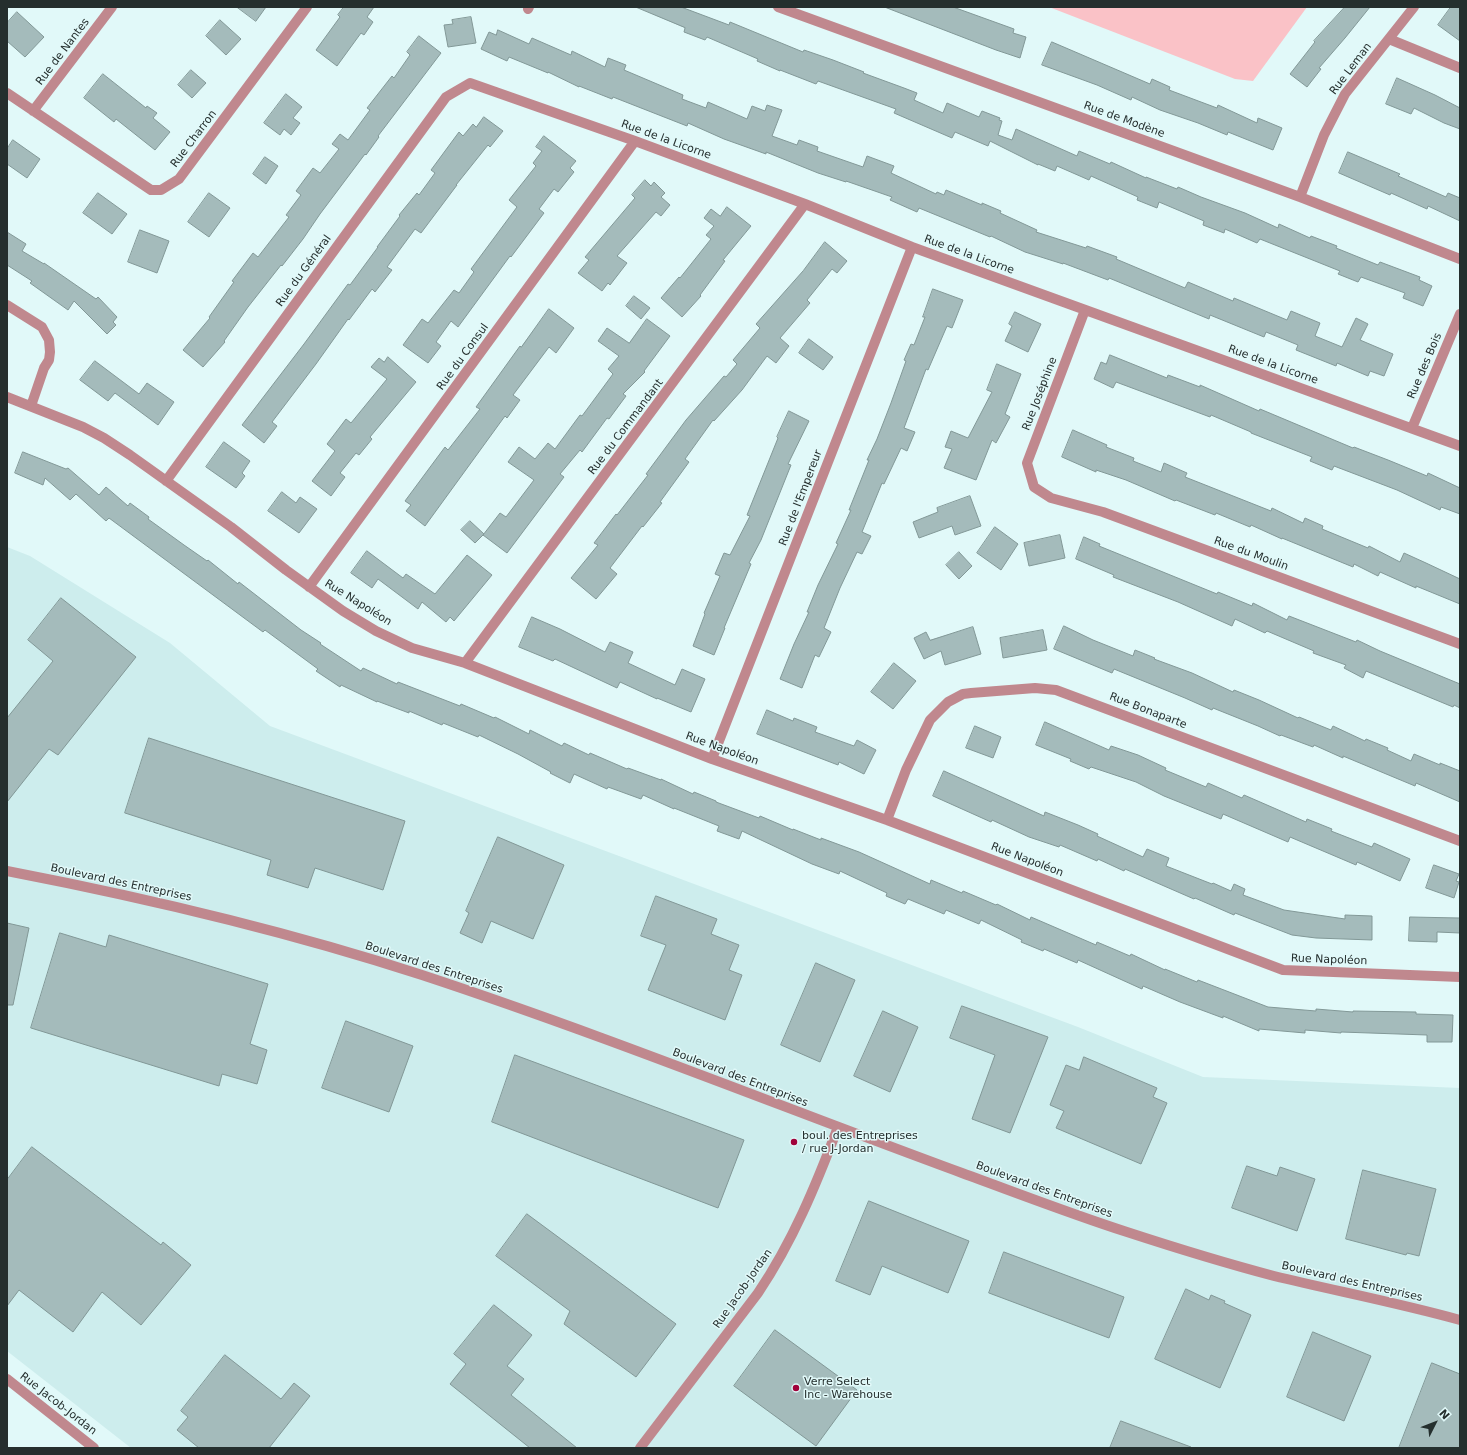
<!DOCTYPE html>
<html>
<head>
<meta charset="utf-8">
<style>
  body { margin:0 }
  #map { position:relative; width:1467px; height:1455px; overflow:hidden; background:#e1f9f9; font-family:"DejaVu Sans",sans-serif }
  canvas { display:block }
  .frame { position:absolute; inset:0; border:8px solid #252f2e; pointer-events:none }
  .north { position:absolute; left:1415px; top:1403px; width:40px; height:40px; -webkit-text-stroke:3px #e1f9f9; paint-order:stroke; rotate:48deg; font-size:11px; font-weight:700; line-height:16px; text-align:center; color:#252f2e }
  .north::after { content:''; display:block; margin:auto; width:14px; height:18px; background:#252f2e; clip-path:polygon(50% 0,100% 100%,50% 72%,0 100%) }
</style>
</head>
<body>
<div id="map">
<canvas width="1467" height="1455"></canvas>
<div class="frame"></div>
<div class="north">N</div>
</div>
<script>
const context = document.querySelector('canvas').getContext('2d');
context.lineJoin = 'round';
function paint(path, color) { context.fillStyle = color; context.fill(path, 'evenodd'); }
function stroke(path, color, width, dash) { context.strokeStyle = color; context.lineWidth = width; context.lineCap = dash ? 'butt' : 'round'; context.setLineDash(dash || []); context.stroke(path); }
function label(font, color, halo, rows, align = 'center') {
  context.font = font + ' "DejaVu Sans",sans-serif'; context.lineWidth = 3; context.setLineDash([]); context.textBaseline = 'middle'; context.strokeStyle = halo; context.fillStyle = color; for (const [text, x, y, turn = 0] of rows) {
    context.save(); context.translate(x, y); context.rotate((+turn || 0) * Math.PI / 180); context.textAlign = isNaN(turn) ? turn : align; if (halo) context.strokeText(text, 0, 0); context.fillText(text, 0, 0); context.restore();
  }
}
paint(new Path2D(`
  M7,547l23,9 140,87 100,83 808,301 125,50 257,11v360h-1329l-124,-97z`), '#cdeded');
paint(new Path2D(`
  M1049,7h258l-54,74 -18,-2z`), '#fac2c7');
const building = new Path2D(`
  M237,7h29l-10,14z
  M344,7h30l-7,10 6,5 -9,13 -3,-2 -24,33 -21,-16 24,-33 -2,-2z
  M636,7h45l48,18 1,-3 73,30 1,-2 29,10 31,12 -1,1 41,15 13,5 -3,7 29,13 4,-10 32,14 3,-6 18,7 -1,2 3,1 -4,14 14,5 4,-11 61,27 2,-5 31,13 1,-2 35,16v-1l31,12 1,-2 23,10 44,16 33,15 1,-4 31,14 1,-2 26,10 -1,2 42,17 2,-3 40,15 -1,3 13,6 -9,20 -20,-8 2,-5 -44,-16 -3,5 -20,-8 2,-3 -80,-32 -3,4 -32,-14 -1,4 -21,-8 1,-4 -45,-19 -2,6 -20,-8 1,-3 -47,-21 -2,4 -32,-14 -2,5 -17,-7v1l-48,-24 -2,5 -33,-14 -3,6 -58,-25 2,-4 -78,-28 -2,3 -36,-14v1l-23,-10 1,-2 -51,-22 -2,3 -21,-8 1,-4z
  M888,7h65l61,22 -1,4 13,4 -6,21 -24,-8 -109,-42z
  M1345,7h25l-25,31 -26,30 2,1 -14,18 -17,-13 25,-32 -1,-1z
  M1451,7h9v34l-22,-16z
  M17,12l27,25 -19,20 -18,-16v-18z
  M471,17l5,26 -28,4 -4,-22 9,-1 -1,-4z
  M220,20l21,19 -15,16 -20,-19z
  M498,30l31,14 3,-6 39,17 1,-4 33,16 3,-9 18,7 -2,5 59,25 -1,4 24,9 2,-6 39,17 5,-13 13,5 2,-6 15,5 -10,26 25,9 2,-5 19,7 -1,4 46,16 4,-11 27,10 -3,7 45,21 1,-2 7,3 2,-5 36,15v-2l19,8 -1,2 37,17 -1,2 50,16 1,-2 30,11 -1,2 69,29 3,-6 45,19 1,-3 53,22 4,-9 29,12 -5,13 27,11 14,-29 12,6 -8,16 33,14 -9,22 -14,-5 -2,5 -31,-13 -1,3 -40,-16 2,-5 -32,-13 -2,5 -54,-22 -1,4 -100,-41 -1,2 -45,-17v1l-38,-12 -34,-16 -1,1 -71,-29 -2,4 -27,-12 2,-3 -46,-16v1l-28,-9 -52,-21v2l-42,-15 -36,-16 -1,3 -74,-29 -1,2 -33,-13v1l-31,-15v1l-39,-16 -2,4 -26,-12 8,-17 7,3z
  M419,36l22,17 -63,83 1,1 -13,18 -1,-1 -45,60 -17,25 -21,27 -1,-1 -33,42 -24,34 1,1 -22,25 -20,-17 27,-32 -1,-1 25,-35 -2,-1 21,-28 5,4 31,-40 -3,-2 15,-20 -5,-4 17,-23 7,5 19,-24 -7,-5 8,-10 8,6 22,-30 -3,-2 25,-32 2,2 16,-23 -3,-3z
  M1052,42l98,42 2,-5 18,8 -1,3 48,18 1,-3 39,18 1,-5 24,10 -9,22 -45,-18 -1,3 -29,-12 -38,-13 -28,-13 -1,3 -34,-15 -55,-20z
  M191,70l15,13 -14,15 -14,-13z
  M103,74l43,34 1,-2 10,7 -4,5 17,14 -15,18 -39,-31 -2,3 -30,-24z
  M1397,78l38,17 25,13v21l-16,-6 -30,-15 -3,6 -25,-10z
  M286,94l16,13 -9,11 7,5 -9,12 -7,-6 -4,6 -16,-12z
  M484,117l19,14 -13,16 -2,-2 -32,40h1l-36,48 -6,-4 -28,38 5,3 -17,22 -3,-3 -23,31 -1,-1 -32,45 -44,58 5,4 -13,17 -22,-18 62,-81 44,-60 2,1 28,-38h-1l23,-31 -1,-1 18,-22 2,2 16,-22 -4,-3 28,-38 4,4 10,-12 3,3z
  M544,136l32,25 -6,7 4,4 -16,20 -4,-3 -15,20 5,4 -33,44 -1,-1 -52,71 -7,-6 -15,21 5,4 -13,17 -25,-18 19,-26 6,4 26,-33 5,3 15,-21 -3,-3 46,-62 -8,-7 27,-34 -3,-3 9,-12 -6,-4z
  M13,140l27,19 -13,19 -20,-14v-15z
  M1348,152l52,22 -2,2 48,21 2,-4 12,5v23l-32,-15 -1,3 -36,-16 -1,2 -51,-22z
  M265,157l13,9 -12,18 -13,-10z
  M645,180l6,6 3,-4 11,11 -4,4 9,8 -9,11 -5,-4 -39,44 10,7 -17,22 -2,-2 -6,8 -24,-18 11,-13 -4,-3 50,-59 -3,-3z
  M98,193l29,21 -15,20 -29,-21z
  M209,193l21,15 -21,29 -21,-15z
  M727,207l24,19 -28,34 2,1 -25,34 1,1 -19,21 -21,-19 18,-21 1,1 31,-39 -5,-4 8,-9 -10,-8 7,-9 9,7z
  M140,230l29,11 -12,32 -29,-11z
  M7,232l19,12 -4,7 22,13v-1l52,36 2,-2 19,20 -4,5 3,3 -9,9 -33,-33 -6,9 -38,-27 2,-2 -25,-16z
  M825,242l22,19 -10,12 -5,-4 -25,31 3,3 -30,35 9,8 -13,17 -9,-7 -25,34 -28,31 -1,-1 -28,39 4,3 -29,40 2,1 -19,24 -1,-1 -32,42 7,6 -21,25 -25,-21 27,-33 -4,-2 22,-29 1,1 31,-40 -2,-1 40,-54 38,-44 2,1 11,-13 -4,-4 27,-32 -4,-4 47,-53z
  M933,289l30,11 -11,28 -5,-2 -19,44 -2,-1 -22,59 11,4 -8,19 -6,-3 -17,36 -2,-1 -20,49 9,4 -9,18 -5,-2 -17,36 -16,40 7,4 -12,25 -4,-2 -13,33 -22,-9 14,-35 15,-32h-2l11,-27 20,-41 -2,-1 15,-33h-2l20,-50h-2l10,-21 14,-36 15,-42 -2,-1 7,-16 3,1 11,-28h-2z
  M634,296l16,12 -9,11 -15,-13z
  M549,309l25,19 -18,25 -7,-6 -36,48 7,5 -13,18 -2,-2 -80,110 -19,-15 5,-6 -6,-4 40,-54 3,3 32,-41 -4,-2 44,-61 1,1z
  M1015,312l26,12 -13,28 -23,-11 7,-15 -3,-2z
  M647,319l23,17 -26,35 1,1 -22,22 3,2 -17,23 -2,-1 -25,34 -2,-2 -20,24 4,3 -57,76 -24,-18 17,-22 6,4 28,-37 -26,-18 11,-15 16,12 13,-16 7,6 25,-34 2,1 31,-42 -5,-5 11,-13 -21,-15 9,-13 22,15z
  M809,339l24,18 -10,13 -24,-17z
  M1110,355l57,23 1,-3 32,12v-2l59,26 1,-2 93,39 1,-1 34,13 39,16 1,-3 32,15v26l-19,-7 -1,3 -43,-20 -63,-24 -2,4 -22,-9 2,-4 -61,-24v-1l-40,-17 -1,2 -94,-35 -3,6 -19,-9 7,-17 5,2z
  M388,357l28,25 -46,55 2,2 -13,16 -3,-2 -16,20 5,4 -14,19 -19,-15 23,-30 -8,-7 19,-25 5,4 36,-44 -16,-12 8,-9 5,4z
  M95,361l44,33 8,-11 27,19 -16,23 -43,-32 -7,8 -28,-21z
  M997,364l24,10 -16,40 5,3 -14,26 -4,-3 -16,40 -32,-12 8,-19 -7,-2 6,-16 17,7 24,-46 -5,-2z
  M789,411l20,10 -21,43 3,1 -30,75 -12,23 2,1 -27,64h1l-11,27 -21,-9 12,-32 -1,-1 16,-37 -5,-2 9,-21 6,2 20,-39 -3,-1 31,-77 -1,-1z
  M1073,430l34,15 -1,2 28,11 -1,3 28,11 3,-9 23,10 -2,4 86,34 1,-3 31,15 2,-5 18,8 -1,3 46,19 1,-2 31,16 4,-9 22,10 34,16v25l-44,-18v2l-36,-16 -2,4 -24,-12 -1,3 -71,-29v1l-31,-14 -1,2 -34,-14 -1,2 -39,-15 -1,1 -49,-21 -30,-10v2l-34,-15z
  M224,442l26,19 -8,12 3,3 -9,12 -30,-21z
  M23,452l43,17 2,-1 31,27 7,-8 22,19 2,-3 19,14 -1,2 36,26 23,16 1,-1 30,24 1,-2 62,48 20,13 -1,1 41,27 2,-3 34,16 1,-2 62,24 1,-2 33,14 1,-1 34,17 1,-4 32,16 2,-3 25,12 1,-2 37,16 1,-1 33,12v-1l32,15 1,-2 22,9v1l43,16 1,-2 33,14v-1l28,11v-2l38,14 71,32 1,-4 31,13 1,-2 33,14 1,-1 33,16 1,-3 65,28 1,-3 33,14 1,-2 34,16v-1l32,13 1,-2 70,27 48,4v-2l37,3v-1l63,1v2l37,1 -1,27h-25v-7l-86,-3v1l-36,-3v3l-46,-4v2l-36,-15v2l-43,-16 -37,-16 -1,3 -64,-29 -1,3 -33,-14 -1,2 -22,-9 1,-2 -41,-20 -2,4 -33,-14 -2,4 -36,-15 -3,5 -19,-8 1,-3 -47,-22 -1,3 -27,-10 -70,-33 -3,8 -22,-8 2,-5 -45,-18v1l-31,-14 -2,4 -33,-12 -1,2 -33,-15 -4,9 -20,-10 1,-1 -33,-18 -39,-19 -1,2 -35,-14 -1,2 -33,-14v2l-32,-12v1l-36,-17 -1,2 -24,-16 2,-2 -53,-39 -2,2 -154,-114 -3,3 -30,-27 -6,6 -25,-22 -2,7 -28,-12z
  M282,492l14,11 4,-6 17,12 -18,24 -31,-22z
  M970,496l11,30 -26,9 -3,-9 -33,12 -6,-16 25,-10 -1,-4z
  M470,521l14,13 -9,9 -14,-13z
  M995,527l23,17 -17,26 -24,-17z
  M1060,535l5,23 -36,8 -5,-23z
  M1084,537l16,7 -1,2 118,48 1,-2 34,14 1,-3 34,17 2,-4 67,26 1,-2 23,11 80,33v24l-6,-3 -1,2 -87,-36 -3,7 -19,-10 2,-3 -33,-12 1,-2 -47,-20 -2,2 -30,-14 -3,7 -54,-24 -65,-25 1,-2 -38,-16z
  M367,551l36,27 3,-4 29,20 32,-39 25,20 -38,46 -4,-4 -4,5 -24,-20 -4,7 -40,-30 -6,9 -21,-15z
  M959,552l13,14 -13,13 -13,-14z
  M61,598l75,59 -78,98 -9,-6 -42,53v-84l46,-57 -25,-21z
  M532,617l28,12 45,23 5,-10 23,10 -5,11 47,22 7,-16 23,10 -14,33 -34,-14v1l-37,-17 -3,6 -62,-29 -2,2 -34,-14z
  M1064,626l29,14 40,16 2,-6 20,8 -1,1 38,14 41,19 1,-2 25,10 39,18 1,-1 32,13 2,-4 32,15 1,-2 22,9 -1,2 24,11 3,-7 26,11v-2l20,8v31l-44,-19 -1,3 -72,-30v2l-29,-13 -1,2 -32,-12 -1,1 -22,-10 -45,-18 -1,2 -27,-12 -71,-29 -2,4 -58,-24z
  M973,627l8,27 -36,11 -4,-14 -17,8 -10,-21 12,-6 4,8z
  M1043,630l4,20 -44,8 -3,-20z
  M894,663l22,18 -23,28 -22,-17z
  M767,710l26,11 1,-3 23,9 -2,5 39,14 3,-6 19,10 -12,24 -25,-12 -1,3 -81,-31z
  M1045,722l64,28 2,-4 27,9 28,13 -1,2 41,17 2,-4 34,15 2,-3 62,27 1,-3 25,10 -1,2 41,16 2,-4 36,16 -10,22 -43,-19 -1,3 -66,-28 -2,5 -65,-28 -2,5 -57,-23 -28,-14 -45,-15 -2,2 -19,-8 1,-2 -35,-14z
  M975,726l26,11 -8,21 -27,-10z
  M149,738l256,83 -22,69 -68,-22 -7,20 -41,-13 4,-15 -146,-47z
  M944,771l100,45 1,-4 33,13 20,9 -1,2 46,21 4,-8 22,9 -3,8 46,18 1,-1 18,8 3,-7 11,5 -2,6 41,15 61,9v-4l27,1v24l-56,-2 -24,-3 -57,-22 -1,2 -39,-17 -1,1 -69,-30 -1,2 -26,-12 -1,2 -37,-16 -1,2 -30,-10 -37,-17 -1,2 -58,-26z
  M498,837l66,28 -31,74 -42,-18 -9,22 -22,-10 9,-20 -3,-2z
  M1434,865l25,9 -3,7 3,1 -5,16 -28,-10z
  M656,896l61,23 -6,15 28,11 -10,25 13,5 -17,45 -77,-30 18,-45 -25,-9z
  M1410,917l50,1v15l-23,-1v10l-28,-1z
  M7,923l22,5 -16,77h-6z
  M60,933l46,14 3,-12 159,49 -18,60 17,6 -10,34 -35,-10 -3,12 -188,-58z
  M816,963l39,17 -35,82 -39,-17z
  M962,1006l86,31 -38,96 -38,-14 23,-64 -45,-17z
  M883,1011l35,16 -28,65 -36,-16z
  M346,1021l67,25 -24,66 -67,-24z
  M515,1055l229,85 -26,68 -226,-86z
  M1084,1057l73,31 -4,9 14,6 -26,61 -85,-36 8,-17 -14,-6 16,-40 13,5z
  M32,1147l129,98 2,-3 28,23 -50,60 -39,-33 -29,40 -54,-42 -12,16v-126z
  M1247,1166l30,10 3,-9 35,12 -18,52 -65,-23z
  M1363,1170l73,19 -17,67 -12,-3 -1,2 -60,-16z
  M869,1201l100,40 -21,52 -66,-27 -12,29 -34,-14z
  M527,1214l149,110 -40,53 -72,-53 6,-13 -74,-55z
  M1004,1252l120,45 -15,41 -120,-45z
  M1186,1289l23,11 2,-5 14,6 -1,2 27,12 -31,73 -65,-29z
  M494,1305l38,30 -25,31 17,13 -13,16 66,53h-47l-80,-64 16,-20 -12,-10z
  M775,1330l82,60 -41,56 -82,-60z
  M1313,1332l58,24 -27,65 -57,-24z
  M225,1355l56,44 13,-16 16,13 -41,52h-70l-22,-18 11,-13 -7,-6z
  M1432,1363l28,11v74h-61z
  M1121,1421l70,26 -1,1h-80z`);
paint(building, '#a4bbbb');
stroke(building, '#829897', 1);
stroke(new Path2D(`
  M778,7l522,190 160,62
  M528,9l1,-2
  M1389,39l71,29
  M7,93l144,97h10l18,-11 128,-172
  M33,111l79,-104
  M1300,197l24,-62 21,-41 69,-87
  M7,305l35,22 7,13 1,12 -1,8 -5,8 -13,38
  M1085,310l-58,153 7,24 17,11 52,14 357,132
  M7,397l76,30 21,11 26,17 101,72 55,43 57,41 33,20 36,17 53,15 247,96 175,61 396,150 177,7
  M1412,428l48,-114
  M166,481l280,-384 24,-14 165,58 170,63 107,43 548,199
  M309,587l326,-446
  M465,663l340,-459
  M712,759l200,-512
  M887,820l19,-50 24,-50 18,-18 15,-8 8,-1 64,-5 21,2 404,151
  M7,871c140,27 280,60 415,104 182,60 360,132 540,198 55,20 109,41 165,59 49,16 98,31 147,44 62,15 125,27 186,44
  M7,1379l87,69
  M640,1448l118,-155c35,-52 58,-108 80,-166`), '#c0888e', 10);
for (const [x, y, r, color] of [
  [794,1142,4,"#a0013a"],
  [796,1388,4,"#a0013a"]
]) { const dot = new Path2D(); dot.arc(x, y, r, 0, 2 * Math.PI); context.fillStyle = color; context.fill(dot); stroke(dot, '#e1f9f9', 1.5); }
label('11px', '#252f2e', '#e1f9f9', [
  ["Rue de Nantes",63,52,-53],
  ["Rue Leman",1351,69,-53],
  ["Rue de Modène",1124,120,20],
  ["Rue Charron",194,139,-53],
  ["Rue de la Licorne",666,140,20],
  ["Rue de la Licorne",969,255,20],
  ["Rue du Général",304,271,-54],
  ["Rue du Consul",463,357,-54],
  ["Rue de la Licorne",1273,365,20],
  ["Rue des Bois",1425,366,-67],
  ["Rue Joséphine",1040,394,-69],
  ["Rue du Commandant",626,427,-53],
  ["Rue de l'Empereur",801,498,-69],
  ["Rue du Moulin",1251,554,20],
  ["Rue Napoléon",358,603,32],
  ["Rue Bonaparte",1148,711,21],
  ["Rue Napoléon",722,749,20],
  ["Rue Napoléon",1027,860,21],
  ["Boulevard des Entreprises",121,883,12],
  ["Rue Napoléon",1329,960,2],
  ["Boulevard des Entreprises",434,968,18],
  ["Boulevard des Entreprises",740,1078,21],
  ["Boulevard des Entreprises",1044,1190,20],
  ["Boulevard des Entreprises",1352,1282,13],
  ["Rue Jacob-Jordan",743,1289,-55],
  ["Rue Jacob-Jordan",58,1404,38]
]);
label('11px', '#252f2e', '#e1f9f9', [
  ["boul. des Entreprises",802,1136],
  ["/ rue J-Jordan",802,1149],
  ["Verre Select",804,1382],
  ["Inc - Warehouse",804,1395]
], 'left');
</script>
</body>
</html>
